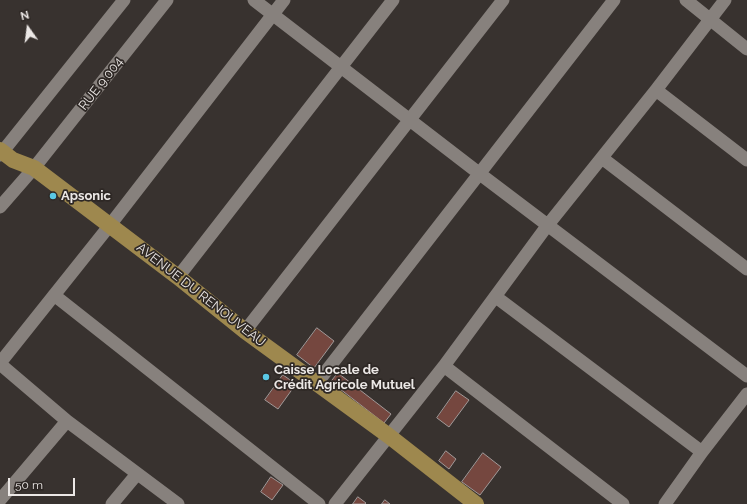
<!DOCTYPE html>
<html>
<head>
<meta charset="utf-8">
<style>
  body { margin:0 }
  #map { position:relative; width:747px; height:504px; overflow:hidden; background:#38322f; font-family:Raleway,sans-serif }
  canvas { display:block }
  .north { position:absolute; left:8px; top:8px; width:40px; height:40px; -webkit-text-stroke:3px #2e2825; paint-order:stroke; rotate:346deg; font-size:11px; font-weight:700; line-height:16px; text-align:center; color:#ece8e6 }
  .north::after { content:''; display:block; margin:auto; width:14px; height:18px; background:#ece8e6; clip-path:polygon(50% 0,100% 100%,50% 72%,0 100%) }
  .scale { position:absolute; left:8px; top:478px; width:67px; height:18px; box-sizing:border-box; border:2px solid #ece8e6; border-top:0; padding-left:5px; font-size:12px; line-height:14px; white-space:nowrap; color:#ece8e6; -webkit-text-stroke:3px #2e2825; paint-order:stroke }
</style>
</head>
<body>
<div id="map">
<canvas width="747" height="504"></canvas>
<div class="north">N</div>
<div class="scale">50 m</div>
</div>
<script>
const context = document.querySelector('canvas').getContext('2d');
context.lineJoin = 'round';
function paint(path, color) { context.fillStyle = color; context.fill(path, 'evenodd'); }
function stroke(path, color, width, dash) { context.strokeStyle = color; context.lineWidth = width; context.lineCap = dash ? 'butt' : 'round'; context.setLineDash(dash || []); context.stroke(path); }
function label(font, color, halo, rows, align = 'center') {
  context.font = font + ' Raleway,sans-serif'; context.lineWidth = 3.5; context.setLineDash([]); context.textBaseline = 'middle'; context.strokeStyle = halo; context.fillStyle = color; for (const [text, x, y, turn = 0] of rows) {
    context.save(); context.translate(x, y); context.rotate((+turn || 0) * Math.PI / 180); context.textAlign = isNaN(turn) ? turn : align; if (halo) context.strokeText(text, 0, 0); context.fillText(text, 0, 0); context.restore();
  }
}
const building = new Path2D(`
  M317,328l17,13 -20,27 -17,-13z
  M338,373l53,41 -7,9 -53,-41z
  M283,375l13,9 -18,25 -13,-9z
  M456,391l13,9 -20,27 -12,-9z
  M446,451l10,8 -7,10 -10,-8z
  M483,453l18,14 -21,28 -18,-13z
  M271,477l12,8 -11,15 -11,-8z
  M358,497l8,6 -1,1h-12z
  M385,500l5,4h-8z`);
paint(building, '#75473f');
stroke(building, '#a19998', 1);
stroke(new Path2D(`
  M254,0l226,174 267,202
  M686,0l61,49
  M656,90l91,70
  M0,155l124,-155
  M602,158l145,111
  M0,207l34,-39 133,-168
  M178,277l215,-277
  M54,295l265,209
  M496,297l206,155
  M245,331l258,-331
  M0,363l110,-138 174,-225
  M0,364l67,57 111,83
  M444,366l179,138
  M317,383l297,-383
  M0,500l67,-79
  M112,504l25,-30
  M335,504l109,-138 103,-140 109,-136 69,-90
  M665,504l37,-52 45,-58`), '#87817d', 13);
stroke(new Path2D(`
  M0,150l13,10 21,8 144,109 67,54 144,105 87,68`), '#9e884e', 16);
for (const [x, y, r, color] of [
  [53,196,4,"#5ac8e5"],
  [266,377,4,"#5ac8e5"]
]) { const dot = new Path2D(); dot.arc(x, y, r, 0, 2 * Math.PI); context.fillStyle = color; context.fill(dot); stroke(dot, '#2e2825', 1.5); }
label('13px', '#ece8e6', '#2e2825', [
  ["RUE 9.004",101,84,-52],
  ["AVENUE DU RENOUVEAU",201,295,38]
]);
label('bold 13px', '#ece8e6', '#2e2825', [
  ["Apsonic",61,196],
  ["Caisse Locale de",274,370],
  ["Crédit Agricole Mutuel",274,385]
], 'left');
</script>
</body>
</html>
